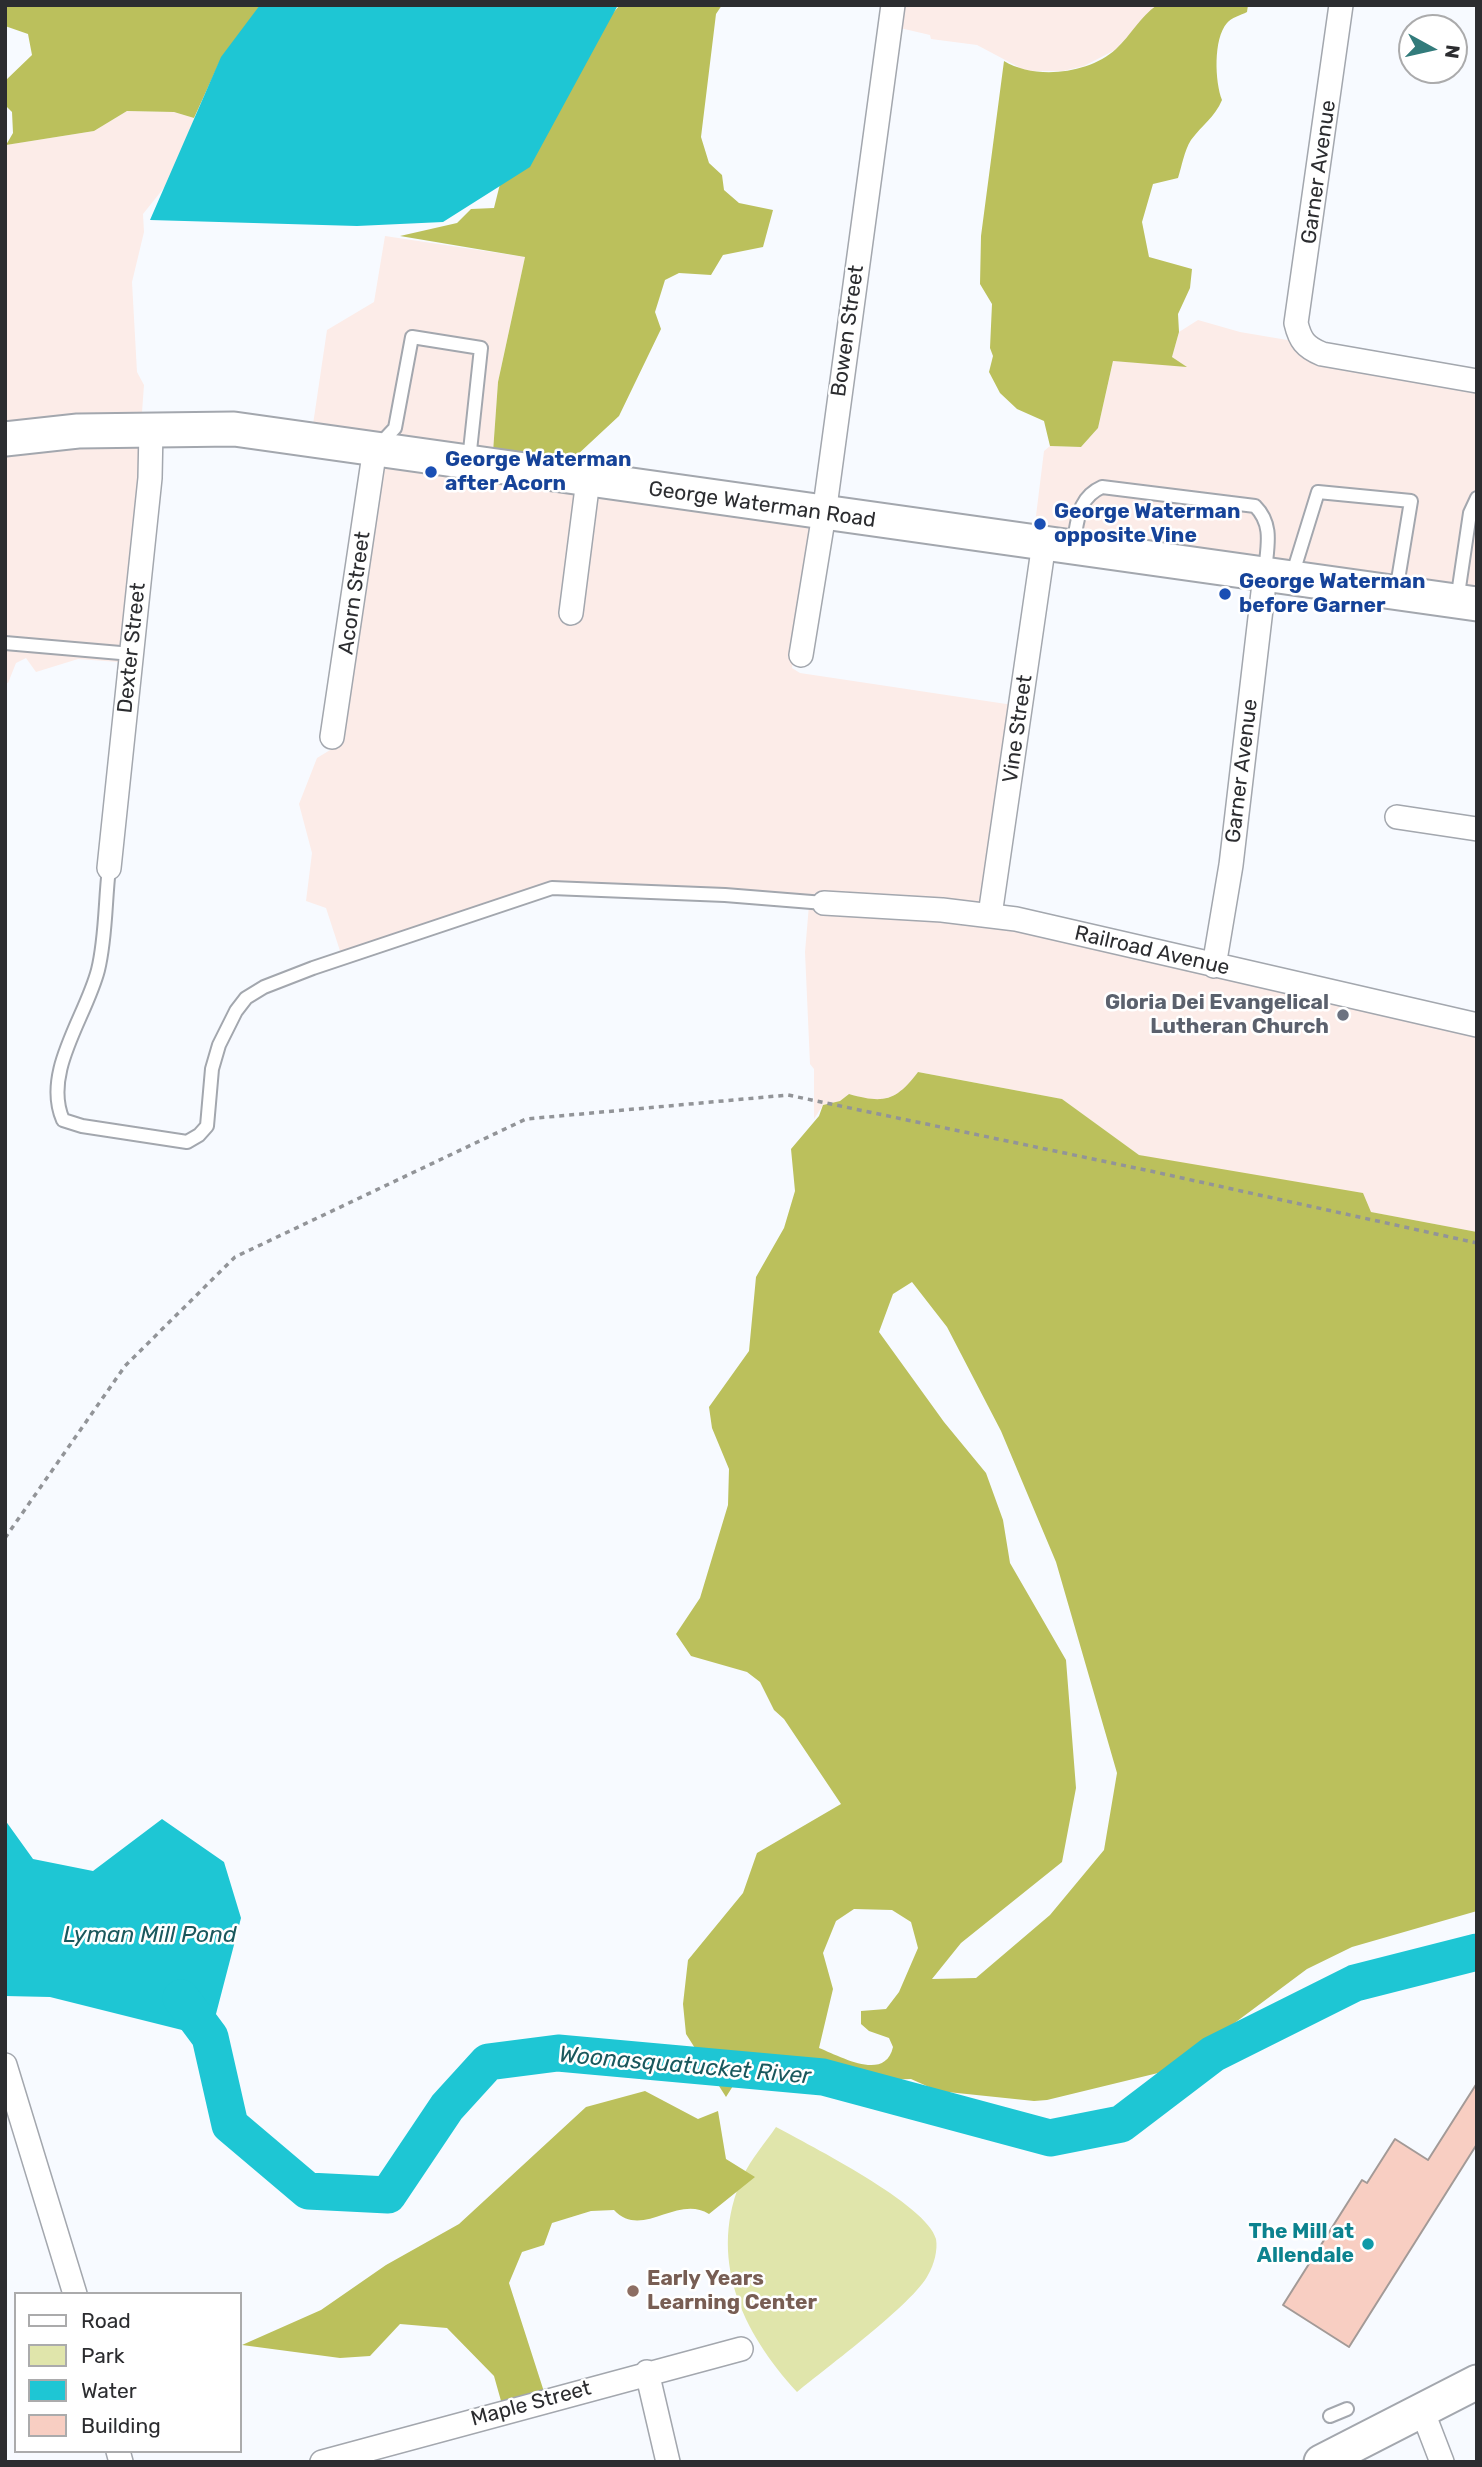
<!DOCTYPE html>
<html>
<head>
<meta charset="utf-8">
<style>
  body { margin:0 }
  #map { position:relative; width:1482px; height:2467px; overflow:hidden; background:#f7faff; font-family:Rubik,sans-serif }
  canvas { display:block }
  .frame { position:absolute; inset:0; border:7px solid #2c2d30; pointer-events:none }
  .legend { position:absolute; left:14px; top:2292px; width:228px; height:161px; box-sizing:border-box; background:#fff; border:2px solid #ababac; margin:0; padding:9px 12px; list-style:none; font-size:21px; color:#2c2d30 }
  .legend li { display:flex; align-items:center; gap:14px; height:35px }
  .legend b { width:35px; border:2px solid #ababac }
  .north { position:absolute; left:1398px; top:14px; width:70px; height:70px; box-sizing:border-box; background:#fff; border:2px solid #ababac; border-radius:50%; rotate:98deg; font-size:19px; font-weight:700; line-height:28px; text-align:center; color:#2c2d30 }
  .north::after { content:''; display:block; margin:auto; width:24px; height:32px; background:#327b7b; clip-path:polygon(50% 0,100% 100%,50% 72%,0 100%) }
</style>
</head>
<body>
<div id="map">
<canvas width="1482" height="2467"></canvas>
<div class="frame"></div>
<ul class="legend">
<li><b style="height:9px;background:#fff"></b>Road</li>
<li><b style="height:19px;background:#e0e5ab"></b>Park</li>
<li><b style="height:19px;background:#1ec6d4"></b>Water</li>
<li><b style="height:19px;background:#f8cec2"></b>Building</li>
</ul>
<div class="north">N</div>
</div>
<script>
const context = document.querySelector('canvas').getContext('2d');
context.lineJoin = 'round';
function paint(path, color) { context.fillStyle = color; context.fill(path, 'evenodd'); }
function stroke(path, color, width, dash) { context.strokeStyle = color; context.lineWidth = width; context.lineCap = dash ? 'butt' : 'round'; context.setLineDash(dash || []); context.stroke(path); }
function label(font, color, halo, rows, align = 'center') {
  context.font = font + ' Rubik,sans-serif'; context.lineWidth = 5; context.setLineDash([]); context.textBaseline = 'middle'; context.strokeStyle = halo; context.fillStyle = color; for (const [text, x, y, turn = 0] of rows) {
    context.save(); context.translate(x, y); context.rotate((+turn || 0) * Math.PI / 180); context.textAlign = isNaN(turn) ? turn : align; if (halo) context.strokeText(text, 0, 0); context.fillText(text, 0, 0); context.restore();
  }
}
paint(new Path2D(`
  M887,5h270l-42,45 -31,16 -21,5h-37l-49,-26 -46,-6 -1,-4 -47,-11z
  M127,111l47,1 20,6 -19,56 -32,40 1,18 -12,50 5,90 7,13 -3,41 7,6 -27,228 -3,2 -40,-3 -42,13 -10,-14 -10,5 -8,20 -3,-1v-537l89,-14z
  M385,236l140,21 -27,125 -6,84 324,55 -24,147 8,5 213,32 -29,206 493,117v204l-107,-20 -231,-57 -77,-56 -144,-27 -16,22 -28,7 -25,-7 -9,7 -17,4 -9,14v-50l-4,-5 -5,-112 4,-47 -257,-16 -210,68 -16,-49 -20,-7 6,-48 -13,-49 18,-46 18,-11 42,-290 -66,-19 16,-108 47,-28z
  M1198,320l42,12 65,11 172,39v221l-444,-63 11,-89 6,-5 31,1 17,-19 15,-67 72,5 -13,-9 7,-25z`), '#fcece8');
paint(new Path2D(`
  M776,2127c33,18 152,78 160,112 2,11 -2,26 -8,36 -14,28 -102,93 -131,117 -55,-60 -91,-135 -54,-216 8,-17 23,-34 33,-49z`), '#e0e5ab');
paint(new Path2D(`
  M5,5h264l-50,58 -25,55 -20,-6 -47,-1 -33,20 -88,14 7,-12 -1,-21 -7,-7v-24l27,-26 -4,-21 -23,-8z
  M620,5h102l-6,9 -15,123 8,26 13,12 2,15 15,13 34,7 -10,37 -40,8 -12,20 -32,-2 -14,7 -10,32 6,17 -42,87 -43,40 -14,19 -70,-9 6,-84 27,-125 -125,-21 57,-13 14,-14 23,-1 10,-40 86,-129z
  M1157,5h91l-1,7c-6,3 -16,6 -20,11 -14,16 -12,59 -5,77 -7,17 -20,25 -31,40 -7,11 -9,26 -13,38l-25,6 -11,38 7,35 43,12 -2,19 -12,26 1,18 -7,25 15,10 -74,-6 -15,67 -17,19 -31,-1 -6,-25 -27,-12 -17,-16 -11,-21 4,-16 -3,-8 2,-44 -12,-20 1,-48 23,-175c31,19 85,13 112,-12 15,-14 24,-32 41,-44z
  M918,1072l144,27 77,56 224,38 8,19 106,20v679l-125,36 -45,22 -110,82 -39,22 -111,27 -13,1 -96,-10 -27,-12 -28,1 -81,-21 -64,19 -12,19 -40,-63 -3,-30 5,-44 55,-67 14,-40 84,-49 -57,-85 -10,-9 -14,-28 -13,-10 -56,-16 -15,-22 24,-36 28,-93 1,-36 -17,-41 -3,-21 40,-56 7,-74 28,-49 11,-37 -4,-42 28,-33 4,-11 17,-4 9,-7c35,10 47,7 69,-22zM912,1282l35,45 54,104 55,131 61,211 -13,77 -54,65 -74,63 -44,1 29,-36 101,-81 14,-74 -10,-128 -56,-97 -7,-43 -17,-47 -42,-51 -65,-90 14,-38zM854,1909l38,1 19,12 7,26 -19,44 -13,17 -25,2v13l8,7 20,7 4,9c-8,35 -51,10 -74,1l14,-59 -10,-36 13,-32z
  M645,2091l53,28 20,-8 8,48 29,18 -46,37c-32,-20 -67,26 -95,-4l-23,1 -39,12 -8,22 -22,7 -13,31 37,115 -43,10 -9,-32 -47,-48 -47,-4 -30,32 -30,2 -98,-13 79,-35 65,-45 73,-41 127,-117z`), '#bbc05c');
paint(new Path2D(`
  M260,5h358l-88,162 -87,55 -86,4 -207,-6 71,-163z
  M162,1819l62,43 17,56 -31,119 -160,-40 -45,-1v-176l28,39 60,12z`), '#1ec6d4');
stroke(new Path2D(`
  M181,1998l29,39 20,88 78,66 80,4 59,-88 41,-45 70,-9 265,24 227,61 71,-14 92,-70 142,-71 122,-31`), '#1ec6d4', 37);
const building = new Path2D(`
  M1477,2083v61l-128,203 -66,-42 79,-125 5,3 28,-44 33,21z`);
paint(building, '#f8cec2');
stroke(building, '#a39a97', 2);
const lane = new Path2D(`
  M378,446l17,-18 17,-91 69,11 -12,112
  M1073,545c5,-24 4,-47 29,-58l153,19c19,19 12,41 10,66
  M1292,576l26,-84 93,9 -15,91
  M1457,601l13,-88 7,-15
  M5,643l127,11
  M109,868c-4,33 -3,70 -11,102 -12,47 -56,102 -35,150l19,6 105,16 12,-7 8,-9 5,-57 7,-24 17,-34 10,-13 18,-11 49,-19 239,-80 173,7 99,8
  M1330,2416l17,-7`);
const street = new Path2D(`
  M1341,5l-45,318c4,17 9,24 26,31l155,27
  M571,613l17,-133
  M801,655l23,-141 69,-509
  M332,737l43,-289
  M1397,817l80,12
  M109,868l41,-390 1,-49
  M824,903l118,7 74,9 461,106
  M990,915l54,-372
  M1214,966l17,-101 34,-290
  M5,2065l70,229
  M647,2372l21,90
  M1422,2410l20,52
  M118,2451l3,11
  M322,2462l419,-113`);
const secondary = new Path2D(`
  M5,439l73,-8 156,-2 1243,175
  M1321,2462l156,-80`);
stroke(lane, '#a3a7ae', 16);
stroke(street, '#a3a7ae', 26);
stroke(secondary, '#a3a7ae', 37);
stroke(new Path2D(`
  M5,1538l120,-172 110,-109 291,-138 262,-24 367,77 322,71`), '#929498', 3.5, [5, 5]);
stroke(lane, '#fff', 12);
stroke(street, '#fff', 23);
stroke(secondary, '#fff', 33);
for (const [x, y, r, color] of [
  [431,472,7,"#1a4fb4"],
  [1040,524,7,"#1a4fb4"],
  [1225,594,7,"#1a4fb4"],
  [1343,1015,7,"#6b7280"],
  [1368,2244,7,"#0f9aa8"],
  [633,2291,7,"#8d6e63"]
]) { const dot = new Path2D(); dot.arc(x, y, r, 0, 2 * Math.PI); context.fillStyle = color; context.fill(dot); stroke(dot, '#fff', 2.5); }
label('21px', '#2c2d30', '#fff', [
  ["Garner Avenue",1319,172,-82],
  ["Bowen Street",848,331,-82],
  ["George Waterman Road",762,505,8],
  ["Acorn Street",355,593,-82],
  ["Dexter Street",132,648,-84],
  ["Vine Street",1018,729,-82],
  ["Garner Avenue",1242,771,-83],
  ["Railroad Avenue",1152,951,13],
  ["Maple Street",531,2404,-15]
]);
label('bold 21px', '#164399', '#fff', [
  ["George Waterman",445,460],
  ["after Acorn",445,484],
  ["George Waterman",1054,512],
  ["opposite Vine",1054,536],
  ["George Waterman",1239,582],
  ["before Garner",1239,606]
], 'left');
label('bold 21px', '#5b616d', '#fff', [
  ["Gloria Dei Evangelical",1329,1003],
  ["Lutheran Church",1329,1027]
], 'right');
label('bold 21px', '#0d838f', '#fff', [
  ["The Mill at",1354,2232],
  ["Allendale",1354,2256]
], 'right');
label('bold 21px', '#785e54', '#fff', [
  ["Early Years",647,2279],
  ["Learning Center",647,2303]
], 'left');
label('italic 23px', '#1a585d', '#fff', [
  ["Lyman Mill Pond",150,1935],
  ["Woonasquatucket River",685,2066,5]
]);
</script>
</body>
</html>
